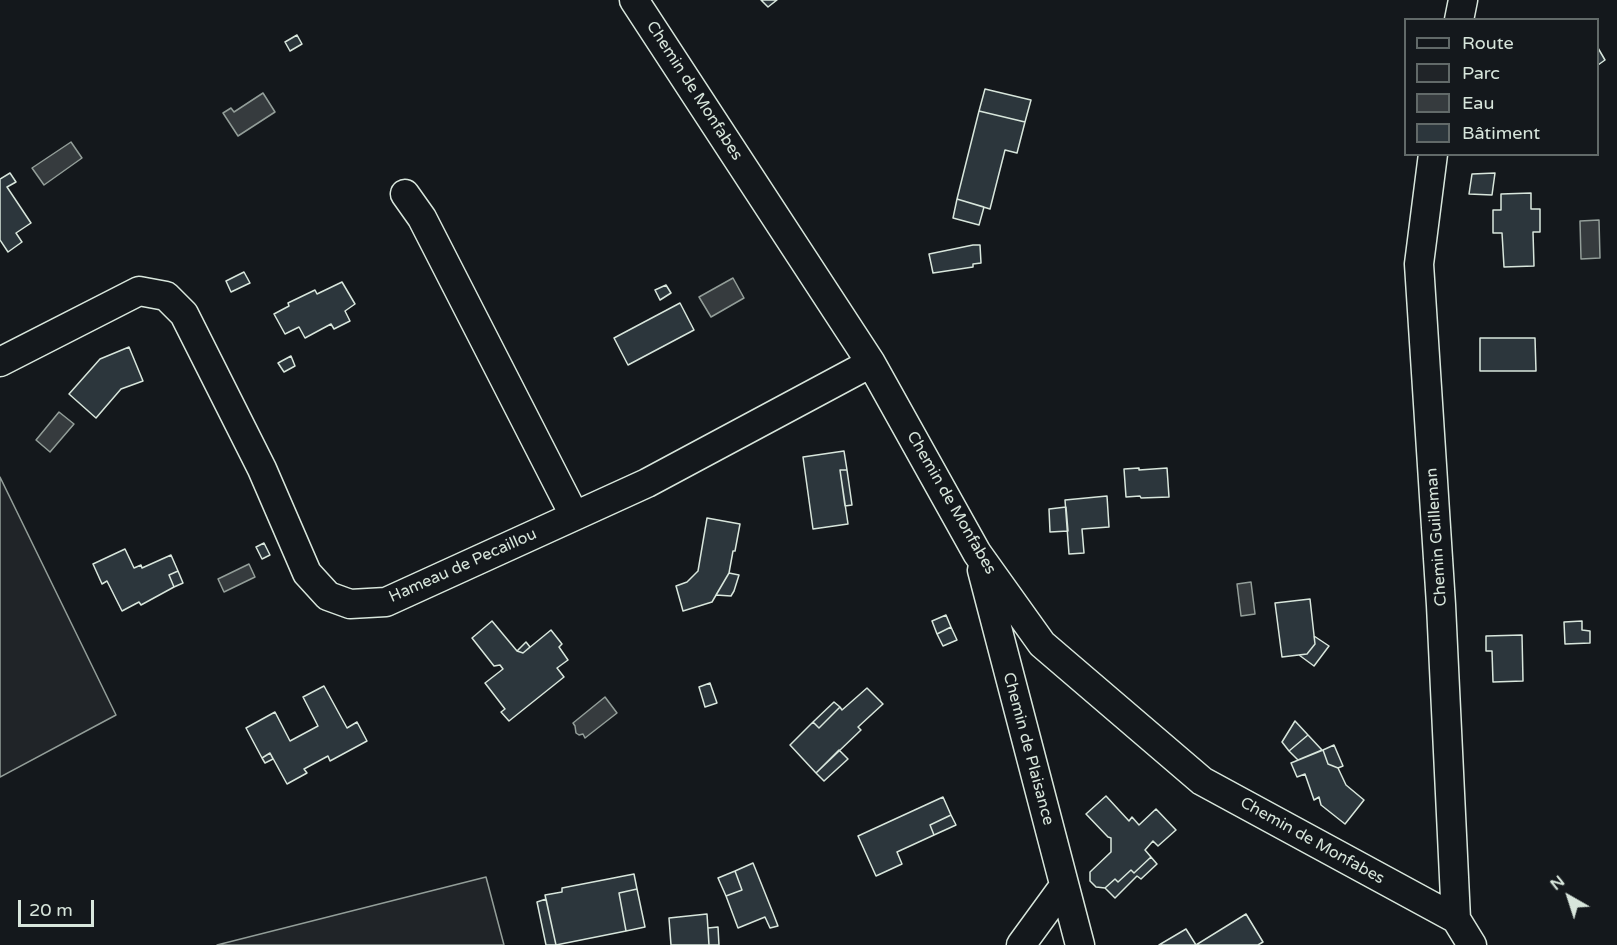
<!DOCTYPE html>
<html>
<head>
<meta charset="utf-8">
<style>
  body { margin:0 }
  #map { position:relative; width:1617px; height:945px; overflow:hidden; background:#14181c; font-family:"Varela Round",sans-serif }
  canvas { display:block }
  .legend { position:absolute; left:1404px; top:18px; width:195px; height:138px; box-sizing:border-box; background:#14181c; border:2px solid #626a69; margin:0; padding:8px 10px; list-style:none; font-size:18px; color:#d8e6dc }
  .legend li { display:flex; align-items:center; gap:12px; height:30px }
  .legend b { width:30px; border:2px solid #626a69 }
  .north { position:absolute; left:1539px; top:867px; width:60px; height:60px; -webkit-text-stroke:4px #14181c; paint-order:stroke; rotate:321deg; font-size:16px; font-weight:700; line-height:24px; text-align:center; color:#d8e6dc }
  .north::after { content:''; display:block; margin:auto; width:21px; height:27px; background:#d8e6dc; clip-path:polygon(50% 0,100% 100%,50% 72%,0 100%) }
  .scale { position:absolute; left:18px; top:900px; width:76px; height:27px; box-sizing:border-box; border:3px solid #d8e6dc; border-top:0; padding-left:8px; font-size:18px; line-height:21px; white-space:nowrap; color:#d8e6dc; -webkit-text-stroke:4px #14181c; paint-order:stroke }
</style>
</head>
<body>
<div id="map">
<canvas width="1617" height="945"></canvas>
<ul class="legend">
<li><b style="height:8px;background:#14181c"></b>Route</li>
<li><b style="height:16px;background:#202428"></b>Parc</li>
<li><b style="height:16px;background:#363b3e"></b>Eau</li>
<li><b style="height:16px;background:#2c363c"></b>Bâtiment</li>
</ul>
<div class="north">N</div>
<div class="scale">20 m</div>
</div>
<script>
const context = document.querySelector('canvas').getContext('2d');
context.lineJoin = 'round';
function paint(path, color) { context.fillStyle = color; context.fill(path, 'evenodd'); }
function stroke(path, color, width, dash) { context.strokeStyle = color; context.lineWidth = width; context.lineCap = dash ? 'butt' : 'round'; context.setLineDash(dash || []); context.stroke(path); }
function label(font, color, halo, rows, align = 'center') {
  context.font = font + ' "Varela Round",sans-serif'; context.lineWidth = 4.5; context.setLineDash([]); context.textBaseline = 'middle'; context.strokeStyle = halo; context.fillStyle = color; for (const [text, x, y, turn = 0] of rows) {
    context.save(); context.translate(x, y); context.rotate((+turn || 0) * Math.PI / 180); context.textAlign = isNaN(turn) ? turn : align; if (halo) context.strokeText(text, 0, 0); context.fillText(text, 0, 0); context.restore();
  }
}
const green = new Path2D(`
  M0,477l116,238 -116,62z
  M486,877l18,68h-287z`);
paint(green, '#202428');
stroke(green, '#939e99', 1.5);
const water = new Path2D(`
  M263,93l12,19 -37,24 -15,-23 8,-5 3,4z
  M71,142l11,16 -38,27 -12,-17z
  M1599,220l1,38 -19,1 -1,-38z
  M733,278l11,20 -33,19 -12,-20z
  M59,412l15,12 -24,28 -14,-12z
  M249,564l6,13 -31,15 -6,-13z
  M1251,582l4,32 -14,2 -4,-32z
  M605,697l12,16 -32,25 -2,-4 -4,1 -3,-2 -1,-7 -2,-3z`);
paint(water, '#363b3e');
stroke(water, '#939e99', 1.5);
const building = new Path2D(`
  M761,0h16l-9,7z
  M297,35l5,9 -12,7 -5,-9z
  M1598,48l7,12 -7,5z
  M985,89l46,11 -6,22 -46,-11z
  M979,111l46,11 -8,31 -12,-3 -15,59 -33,-10z
  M10,173l6,9 -9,5 24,36 -15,10 6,9 -14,10 -8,-12v-61z
  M1495,173l-3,22 -23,-1 3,-20z
  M1531,193v16h9v23h-7l1,34 -30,1 -2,-34h-9v-23h8v-16z
  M957,199l27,8 -5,18 -26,-7z
  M973,245h7l1,18 -8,1v3l-40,6 -4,-19z
  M244,272l6,11 -19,9 -5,-11z
  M342,282l13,22 -10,7 5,10 -16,8 -3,-5 -26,14 -6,-11 -14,7 -11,-20 15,-8 -1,-3 27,-13 2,4z
  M666,285l5,8 -11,7 -5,-10z
  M680,303l14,27 -66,35 -14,-27z
  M1480,338h55l1,33h-56z
  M129,347l14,34 -22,8 -25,29 -27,-24 31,-35z
  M291,356l4,10 -11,6 -6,-9z
  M844,451l3,19h-7l8,54 -35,5 -10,-72z
  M1139,468v2l28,-2 2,29 -28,1 -1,-2 -14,1 -2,-28z
  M840,470h7l5,35 -7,1z
  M1107,496l2,31 -27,2 2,24 -15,1 -4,-54z
  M1066,507l2,24 -18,1 -1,-23z
  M707,518l33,6 -5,27h-2l-4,22 -17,29 -29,9 -7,-25 11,-4 11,-11z
  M264,543l6,12 -8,4 -6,-12z
  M125,549l9,19 7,-3 1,3 29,-13 7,16 -9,4 5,12 -33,18 -2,-3 -17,9 -15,-30 -5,3 -9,-20z
  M178,571l5,12 -9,4 -5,-12z
  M729,573l10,2 -5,16 -3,5 -15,-1z
  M1310,599l5,45 -8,10 -25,3 -7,-54z
  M946,615l5,12 -14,7 -5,-13z
  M492,621l25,30 6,2 28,-23 11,14 -3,3 9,13 -11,8 7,9 -55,44 -8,-9 4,-3 -20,-26 18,-14 -3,-4 -6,1 -22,-28z
  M1582,621v9l8,1v12l-25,1 -1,-22z
  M951,627l6,13 -14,6 -6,-12z
  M1522,635l1,46 -30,1 -1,-31h-6v-15z
  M1314,636l15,10 -15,20 -15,-11 8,-1 8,-10z
  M526,642l4,5 -7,6 -6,-2z
  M710,683l7,20 -12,4 -6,-20z
  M324,686l23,42 10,-6 10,19 -37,20 -2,-5 -24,13 3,4 -20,11 -17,-31 -8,5 -16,-30 29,-16 15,29 28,-15 -15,-29z
  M867,688l16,16 -25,23 3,3 -45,43 -26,-28 23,-23 6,6 21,-21 2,3z
  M834,702l6,5 -21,21 -6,-6z
  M1295,721l13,14 -19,16 -7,-9z
  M1308,735l14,15 -24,10 -9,-9z
  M1334,745l9,21 -5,2 -10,-4 -5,-14z
  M839,750l9,9 -24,22 -8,-8z
  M1323,750l5,14 10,4 8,17 18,15 -19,24 -24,-19 -2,-8 -5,3 -9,-26 -8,3 -6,-14z
  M270,753l3,6 -8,4 -3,-5z
  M1106,796l23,25 3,-4 7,8 17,-16 20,21 -18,16 -5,-5 -8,9 6,7 -17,16 -3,-3 -13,12 -3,-3 -10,9 -9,-1 -6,-6v-9l21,-20v-14l-3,-1 -22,-23z
  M943,797l8,18 -21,10 4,10 -37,17 5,12 -26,12 -18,-40z
  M951,815l5,10 -22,10 -4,-10z
  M1151,857l6,7 -16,15 -4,-3 -22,22 -10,-10 10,-9 3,3 13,-12 3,3z
  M753,863l20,50 5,13 -8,2 -5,-11 -27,11 -12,-32 16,-6 -7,-19z
  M735,871l7,19 -16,6 -8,-18z
  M634,874l3,15 -18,4 7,38 -70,14 -11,-50 17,-3v-4z
  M637,889l8,38 -19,4 -7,-38z
  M546,899l10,46h-10l-9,-43z
  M707,914l2,31h-38l-2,-27z
  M1246,914l17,28 -5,3h-99l27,-16 10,16z
  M718,927l1,18h-10l-1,-17z`);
paint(building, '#2c363c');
stroke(building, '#d8e6dc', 1.5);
const minor = new Path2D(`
  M634,0l237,363 106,190 65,91 160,137 254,138 16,26
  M1459,20l4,-20
  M1433,154l-14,110 22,341 15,314
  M405,194l17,24 152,297
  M0,362l139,-71 27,5 18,18 78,155 45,104 21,23 22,8 36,-2 261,-119 224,-120
  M982,570l98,375
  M1021,945l43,-59`);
stroke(minor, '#d8e6dc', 31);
stroke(minor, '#14181c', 28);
label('16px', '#d8e6dc', '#14181c', [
  ["Chemin de Monfabes",694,91,57],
  ["Chemin de Monfabes",951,503,60],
  ["Chemin Guilleman",1437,537,-94],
  ["Hameau de Pecaillou",463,566,-24],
  ["Chemin de Plaisance",1028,749,75],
  ["Chemin de Monfabes",1312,841,29]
]);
</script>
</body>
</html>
